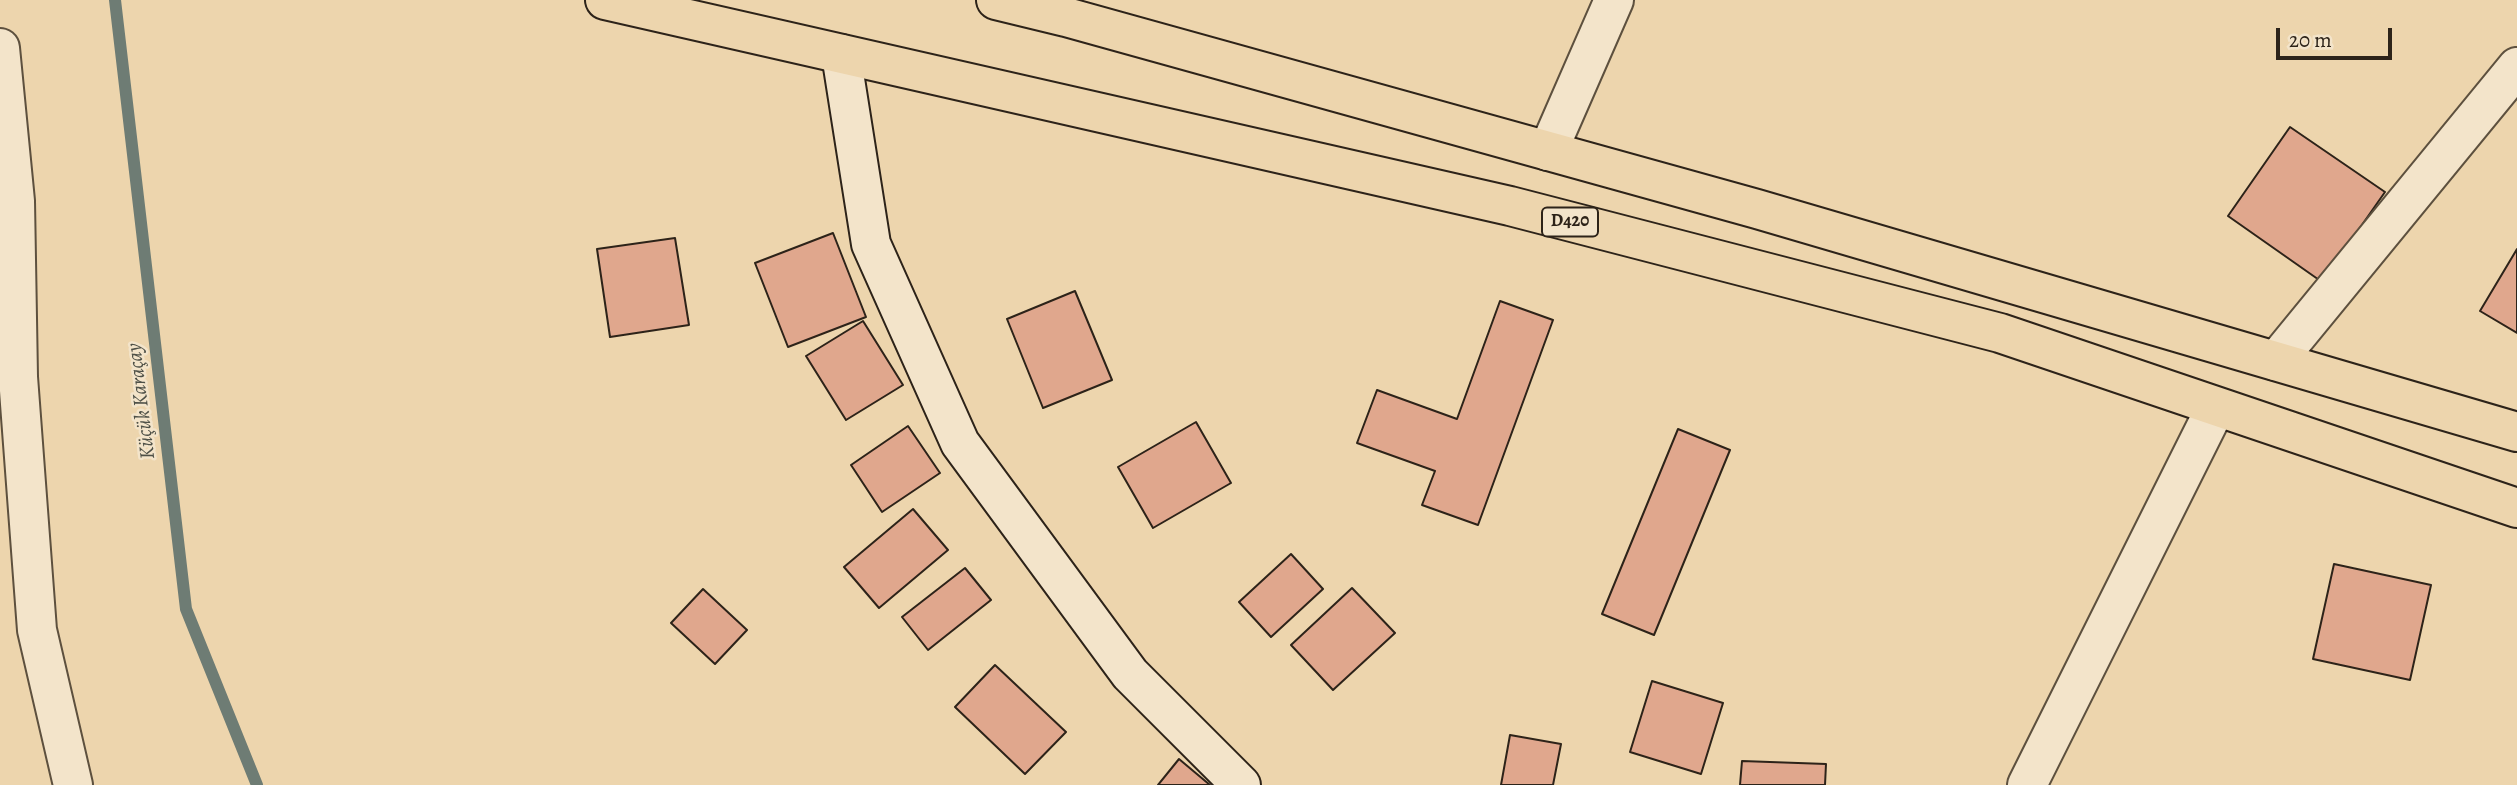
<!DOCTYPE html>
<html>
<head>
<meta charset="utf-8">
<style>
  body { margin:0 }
  #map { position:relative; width:2517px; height:785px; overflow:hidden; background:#edd5ad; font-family:Alegreya,serif }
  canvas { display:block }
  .scale { position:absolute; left:2276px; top:28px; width:116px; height:32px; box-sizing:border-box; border:4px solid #2d2319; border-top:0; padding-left:9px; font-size:21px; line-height:24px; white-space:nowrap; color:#2d2319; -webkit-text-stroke:5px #f3e4ca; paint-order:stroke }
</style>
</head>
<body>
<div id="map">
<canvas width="2517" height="785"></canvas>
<div class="scale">20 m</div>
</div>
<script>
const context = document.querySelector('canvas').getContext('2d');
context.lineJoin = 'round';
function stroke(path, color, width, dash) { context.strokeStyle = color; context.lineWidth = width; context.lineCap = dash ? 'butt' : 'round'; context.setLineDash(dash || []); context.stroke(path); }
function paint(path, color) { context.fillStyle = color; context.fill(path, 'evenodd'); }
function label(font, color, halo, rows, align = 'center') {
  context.font = font + ' Alegreya,serif'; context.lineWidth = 5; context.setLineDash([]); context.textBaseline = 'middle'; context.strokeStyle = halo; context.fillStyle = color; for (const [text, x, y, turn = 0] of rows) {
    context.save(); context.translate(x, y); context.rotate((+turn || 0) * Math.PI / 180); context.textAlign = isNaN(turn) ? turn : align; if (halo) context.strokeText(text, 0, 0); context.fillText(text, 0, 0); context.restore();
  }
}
stroke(new Path2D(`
  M115,0l71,609 71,176`), '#6e7c74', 12);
const building = new Path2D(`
  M2290,127l95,65 -63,90 -94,-66z
  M833,233l33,84 -78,30 -33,-84z
  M675,238l14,87 -79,12 -13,-88z
  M2517,249v84l-37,-22z
  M1075,291l37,89 -69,28 -36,-89z
  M1500,301l53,19 -75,205 -56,-20 13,-34 -78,-28 20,-53 80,29z
  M863,321l40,64 -57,35 -40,-64z
  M1196,422l35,61 -78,45 -35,-61z
  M908,426l32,47 -58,39 -31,-47z
  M1678,429l52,21 -76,185 -52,-21z
  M913,509l35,41 -69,58 -35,-41z
  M1291,554l32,35 -52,48 -32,-35z
  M2334,564l97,21 -21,95 -97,-21z
  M965,568l26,32 -63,50 -26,-33z
  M1352,588l43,45 -62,57 -42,-45z
  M703,589l44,41 -32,34 -44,-41z
  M995,665l71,67 -41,42 -70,-67z
  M1652,681l71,22 -22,71 -71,-22z
  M1510,735l51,9 -8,41h-52z
  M1179,759l31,26h-52z
  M1742,761l84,3 -1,21h-85z`);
paint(building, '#e0a78d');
stroke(building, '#2d2319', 2);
const street = new Path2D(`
  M0,48l15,153 3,176 19,253 36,155
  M1548,151l66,-151
  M2276,361l241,-294
  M2027,785l189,-378`);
const secondary = new Path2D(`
  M841,54l30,190 89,199 170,231 111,111`);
const highway = new Path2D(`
  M605,0l905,206 490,127 517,175
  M996,0l70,17 691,192 760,223`);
stroke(street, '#5d503e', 42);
stroke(secondary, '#2d2319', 42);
stroke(highway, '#2d2319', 42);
stroke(street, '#f3e4ca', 38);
stroke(secondary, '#f3e4ca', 38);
stroke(highway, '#edd5ad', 38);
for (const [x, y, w] of [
  [1570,222,56]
]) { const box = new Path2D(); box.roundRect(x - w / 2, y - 14.5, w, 29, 5); context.fillStyle = '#f3e4ca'; context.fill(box); stroke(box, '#2d2319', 2); }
label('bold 18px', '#2d2319', null, [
  ["D420",1570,222]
]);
label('italic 21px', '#4e5047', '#f3e4ca', [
  ["Küçük Karaçay",142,401,-97]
]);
</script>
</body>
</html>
